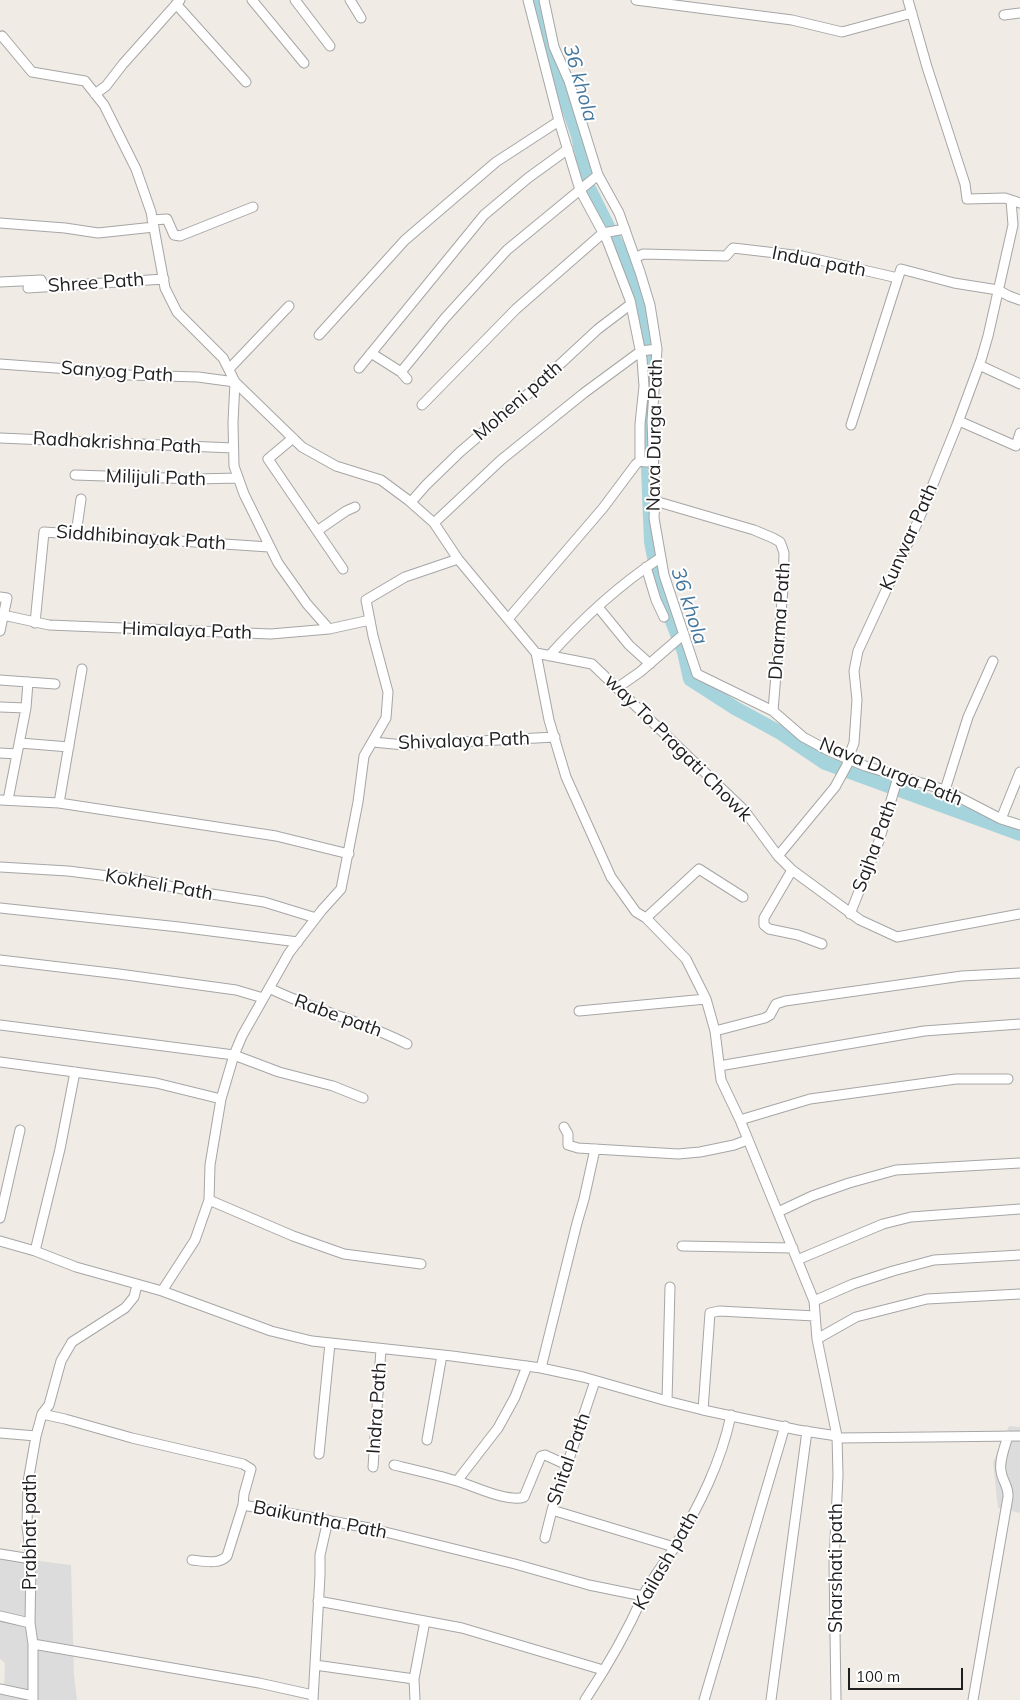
<!DOCTYPE html>
<html>
<head>
<meta charset="utf-8">
<style>
  body { margin:0 }
  #map { position:relative; width:1020px; height:1700px; overflow:hidden; background:#f0ebe5; font-family:Mulish,sans-serif }
  canvas { display:block }
  .scale { position:absolute; left:848px; top:1668px; width:115px; height:22px; box-sizing:border-box; border:2px solid #1f1f1f; border-top:0; padding-left:6px; font-size:15px; line-height:18px; white-space:nowrap; color:#1f1f1f; -webkit-text-stroke:4px #fff; paint-order:stroke }
</style>
</head>
<body>
<div id="map">
<canvas width="1020" height="1700"></canvas>
<div class="scale">100 m</div>
</div>
<script>
const context = document.querySelector('canvas').getContext('2d');
context.lineJoin = 'round';
function paint(path, color) { context.fillStyle = color; context.fill(path, 'evenodd'); }
function stroke(path, color, width, dash) { context.strokeStyle = color; context.lineWidth = width; context.lineCap = dash ? 'butt' : 'round'; context.setLineDash(dash || []); context.stroke(path); }
function label(font, color, halo, rows, align = 'center') {
  context.font = font + ' Mulish,sans-serif'; context.lineWidth = 4; context.setLineDash([]); context.textBaseline = 'middle'; context.strokeStyle = halo; context.fillStyle = color; for (const [text, x, y, turn = 0] of rows) {
    context.save(); context.translate(x, y); context.rotate((+turn || 0) * Math.PI / 180); context.textAlign = isNaN(turn) ? turn : align; if (halo) context.strokeText(text, 0, 0); context.fillText(text, 0, 0); context.restore();
  }
}
paint(new Path2D(`
  M1009,1426l11,1v86l-22,-5 -5,-46z
  M0,1556l71,9 3,110 3,25h-77v-8l4,-3 1,-26 -5,-4z`), '#dddcdc');
stroke(new Path2D(`
  M535,0l8,34 35,102 9,41
  M590,190l39,79 13,41 7,52 -3,58 5,122 10,51 23,59 6,27 45,29 44,24 46,31 195,71`), '#a6d4dd', 14);
const minor = new Path2D(`
  M252,0l52,63
  M295,0l35,46
  M350,0l11,18
  M528,0l31,121 21,69 27,50 23,60 12,59 2,27 -4,38v37
  M544,0l10,47 15,34 29,94 21,38 21,59 10,33 7,44 -5,72 3,80 -1,17 10,57 33,99 76,37 30,26 26,14 36,15 80,24 56,29 19,6
  M636,0l156,20 50,12 70,-19
  M908,0l19,67 38,117 2,15 38,-1 15,5
  M176,4l70,78
  M1004,15l16,-2
  M0,37l2,-1 30,36 53,9 19,24 32,64 15,43 14,76 12,24 46,46 12,24 67,65 34,19 45,14 27,20 26,23 24,36 78,94 13,67 17,57 45,100 25,35 10,6 40,41 20,40 9,32 6,49 19,40 74,181 3,38 20,97 1,39 -4,88 2,137
  M95,94l11,-8 17,-22 57,-64
  M152,220l15,-1 7,16 6,1 73,-29
  M0,223l65,5 33,5 56,-6
  M635,258l8,-4 83,2 7,-8 69,8 96,22 3,-9 53,14 44,7 11,6 11,4
  M0,282l41,-2 3,6
  M28,288l136,-9
  M319,335l86,-95 91,-78 63,-41
  M371,353l30,19 6,7
  M0,364l83,6 46,5 69,2 37,5 -2,40 1,44 10,28 34,69 29,41 22,25
  M979,365l41,19
  M359,368l125,-153 44,-37 40,-29
  M229,369l60,-63
  M401,372l44,-54 62,-68 91,-75
  M422,405l94,-96 87,-76 22,-4
  M959,421l57,25 4,-13
  M851,425l47,-147
  M0,438l233,10
  M293,438l-25,21 75,110
  M75,475l121,4 42,-1
  M655,501l99,29 19,8 7,4 2,5 2,6 -1,35 -10,123
  M411,502l15,-17 34,-33 69,-59 69,-64 33,-25
  M434,523l67,-63 83,-67 57,-42 16,-2
  M317,531l29,-20 9,-4
  M76,534l5,-35
  M646,567l10,33 8,17
  M0,597l7,1 -7,33
  M598,607l31,38 21,19
  M3,615l46,10 222,9 58,-5 41,-9
  M508,619l95,-111 33,-44 4,-3 6,1
  M35,623l9,-91 225,15
  M536,653l56,11 152,146 34,46 14,14 68,50 37,17 123,-23
  M549,656c33,-37 70,-71 111,-98
  M0,680l55,4
  M617,688l23,-16 44,-38
  M0,707l26,1
  M373,742l31,3 151,-8
  M20,743l49,4
  M0,753l17,1
  M945,790l23,-73 25,-56
  M0,800l59,3 217,33 73,18
  M8,800l18,-92 2,-26
  M59,803l23,-134
  M1001,819l19,-47
  M778,856l57,-69 12,-22 1,-7 6,-15 3,-43 -3,-29 4,-20 61,-132 38,-94 24,-65 7,-24 25,-111 -2,-25
  M0,867l68,4 73,9 51,11 72,11 52,16
  M792,870l-28,48v7l5,4 29,6 24,9
  M0,908l179,19 119,15
  M850,914l29,-73 19,-64
  M646,918l53,-49 44,28
  M0,960l119,14 117,16 27,8
  M269,988c44,22 94,33 138,56
  M579,1011l127,-12
  M0,1025l234,30 45,17 54,14 30,12
  M715,1031l50,-13 5,-3 6,-11 9,-3 177,-25 58,-3
  M0,1062l156,21 65,16
  M719,1066l205,-35 96,-7
  M740,1120l70,-21 146,-20h52
  M564,1127l4,7v11l10,3 100,6 22,-2 34,-7 13,-5
  M209,1200l84,36 51,18 77,10
  M778,1212l34,-16 37,-13 47,-13 124,-7
  M0,1218l20,-88
  M0,1241l35,10 41,16 86,24 109,40 41,10 140,15 89,12 42,9 84,24 36,9 95,20 39,6 2,2 181,-2
  M682,1246l111,2
  M35,1251l25,-102 15,-77
  M797,1260l86,-36 28,-7 109,-8
  M162,1291l33,-51 14,-40 1,-35 11,-66 13,-44 8,-19 47,-83 33,-43 19,-21 17,-87 6,-46 22,-38 2,-26 -15,-56 -7,-36 39,-23 53,-18
  M814,1301l39,-17 40,-13 41,-11 86,-5
  M817,1339l39,-22 71,-18 93,-5
  M541,1368l36,-145 7,-24 11,-50
  M667,1401l3,-114
  M703,1410l7,-97 9,-2 96,5
  M42,1414l23,5 67,19 111,26 8,5 -7,25 -1,11 126,23 146,36 74,21 54,11
  M0,1433l36,3
  M427,1440l15,-85
  M319,1454l11,-111
  M394,1465c21,5 43,10 63,16 17,5 51,22 67,16l17,-41 4,-1 22,10
  M373,1467l8,-118
  M457,1481l41,-53 17,-31 12,-31
  M552,1510l122,37
  M545,1538l7,-28 43,-129
  M0,1554l31,5
  M192,1560c11,1 27,5 35,-4l16,-51
  M318,1601l144,27 141,42
  M0,1616l30,7
  M33,1644l226,39 54,12
  M315,1665l99,14 11,-58
  M414,1679l1,21
  M0,1689l33,7
  M33,1700v-56l-3,-21 1,-64 -4,-33 1,-44 8,-46 6,-22 7,-9 12,-44 11,-19 53,-34 9,-11 3,-12
  M313,1700l7,-125v-20l8,-35
  M585,1700c22,-33 42,-68 58,-104 8,-17 21,-32 31,-48 25,-42 47,-85 57,-133
  M704,1700l81,-274
  M771,1700l36,-269
  M973,1700l35,-203c1,-11 -6,-16 -7,-26 -2,-10 4,-25 7,-35`);
stroke(minor, '#a6a6a6', 11);
stroke(minor, '#fff', 9);
label('19px', '#1f1f1f', '#fff', [
  ["Indua path",819,262,11],
  ["Shree Path",96,283,-4],
  ["Sanyog Path",117,372,4],
  ["Moheni path",518,401,-41],
  ["Nava Durga Path",655,435,-89],
  ["Radhakrishna Path",117,443,3],
  ["Milijuli Path",156,478,2],
  ["Kunwar Path",909,537,-66],
  ["Siddhibinayak Path",141,538,4],
  ["Dharma Path",780,621,-86],
  ["Himalaya Path",187,631,2],
  ["Shivalaya Path",464,741,-2],
  ["way To Pragati Chowk",678,748,45],
  ["Nava Durga Path",891,772,22],
  ["Sajha Path",875,846,-70],
  ["Kokheli Path",159,885,10],
  ["Rabe path",338,1016,20],
  ["Indra Path",377,1408,-86],
  ["Shital Path",569,1459,-71],
  ["Baikuntha Path",320,1520,11],
  ["Prabhat path",30,1532,-90],
  ["Kailash path",666,1561,-60],
  ["Sharshati path",836,1568,-90]
]);
label('italic 20px', '#45789f', '#fff', [
  ["36 khola",580,83,74],
  ["36 khola",689,606,72]
]);
</script>
</body>
</html>
